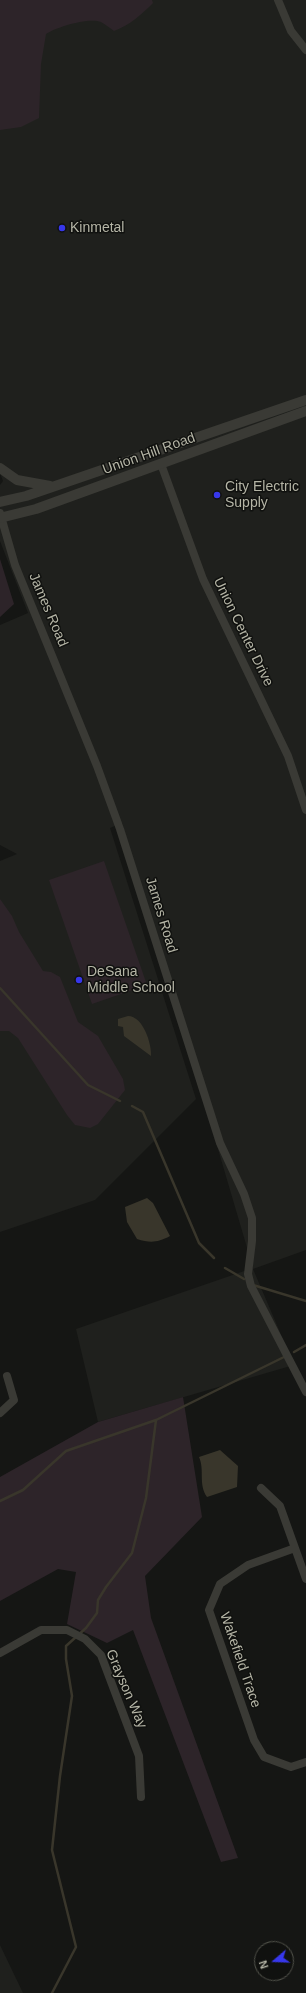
<!DOCTYPE html>
<html>
<head>
<meta charset="utf-8">
<style>
  body { margin:0 }
  #map { position:relative; width:306px; height:1993px; overflow:hidden; background:#151614; font-family:Helvetica,sans-serif }
  canvas { display:block }
  .north { position:absolute; left:254px; top:1941px; width:40px; height:40px; box-sizing:border-box; background:#10110f; border:1px solid #52534b; border-radius:50%; rotate:251deg; font-size:11px; font-weight:700; line-height:16px; text-align:center; color:#b5b5a6 }
  .north::after { content:''; display:block; margin:auto; width:14px; height:18px; background:#3737eb; clip-path:polygon(50% 0,100% 100%,50% 72%,0 100%) }
</style>
</head>
<body>
<div id="map">
<canvas width="306" height="1993"></canvas>
<div class="north">N</div>
</div>
<script>
const context = document.querySelector('canvas').getContext('2d');
context.lineJoin = 'round';
function paint(path, color) { context.fillStyle = color; context.fill(path, 'evenodd'); }
function stroke(path, color, width, dash) { context.strokeStyle = color; context.lineWidth = width; context.lineCap = dash ? 'butt' : 'round'; context.setLineDash(dash || []); context.stroke(path); }
function label(font, color, halo, rows, align = 'center') {
  context.font = font + ' Helvetica,sans-serif'; context.lineWidth = 3; context.setLineDash([]); context.textBaseline = 'middle'; context.strokeStyle = halo; context.fillStyle = color; for (const [text, x, y, turn = 0] of rows) {
    context.save(); context.translate(x, y); context.rotate((+turn || 0) * Math.PI / 180); context.textAlign = isNaN(turn) ? turn : align; if (halo) context.strokeText(text, 0, 0); context.fillText(text, 0, 0); context.restore();
  }
}
paint(new Path2D(`
  M0,0h306v1250l-53,19 41,96 -196,57 -22,-93 177,-61 -131,-445 -12,5 86,271 -101,101 -95,32v-371l17,-7 -17,-9v-220l28,-12 -28,-72v-56l3,-4 -3,-8z
  M0,1945l23,48h-23z`), '#1f201d');
paint(new Path2D(`
  M0,0h152l1,3c-12,12 -23,22 -39,28 -4,-3 -8,-6 -13,-9 -12,-5 -45,5 -55,12l-5,30 -2,54 -18,9 -21,3z
  M0,559l14,45 -14,13z
  M104,861l43,124 -55,19 -43,-124z
  M0,899l12,17 7,16 24,39 8,1 9,5 18,45 20,14 25,43 2,11 -27,34 -8,4 -15,-3 -8,-10 -49,-77 -9,-7h-9z
  M183,1397l19,120 -57,59 6,42 87,240 -17,4 -88,-232 -26,13 -40,-19 9,-52 -18,-3 -58,32v-124l98,-55z`), '#2d2429');
paint(new Path2D(`
  M128,1016c15,0 24,28 23,40l-27,-20 -1,-9 -5,-1v-7z
  M147,1198l6,5 17,33c-13,7 -20,7 -33,3l-10,-17 -2,-15z
  M220,1450l18,16 -1,21 -30,10c-9,-13 -2,-27 -8,-40z`), '#39362b');
stroke(new Path2D(`
  M0,988l88,97 32,16
  M132,1106l11,6 56,131 15,15
  M225,1268l19,11
  M253,1285l53,16
  M294,1352l12,-7
  M0,1501l23,-11 43,-39 90,-31 128,-63
  M52,1993l24,-46 -24,-97 8,-74 12,-80 -6,-37v-13l20,-18 11,-15 1,-13 8,-13 26,-34 14,-55 10,-78`), '#39362b', 2.5);
stroke(new Path2D(`
  M278,0l13,31 15,19
  M161,464l42,115 85,177 18,54
  M0,513l15,52 82,201 23,63 100,314 24,51 8,24v23l-4,33 3,12 55,106
  M0,1413l14,-13 -7,-24
  M261,1488l19,18 26,73
  M295,1548l-47,17 -28,19 -11,26 45,130 10,17 27,10 15,-5
  M0,1653l41,-23h26l18,9 16,16 38,101 2,41`), '#3a3a35', 8);
stroke(new Path2D(`
  M0,468l17,12 33,6
  M0,502l26,-6 280,-96
  M0,518l36,-9 270,-98`), '#3a3a35', 10);
for (const [x, y, r, color] of [
  [62,228,4,"#3737eb"],
  [217,495,4,"#3737eb"],
  [79,980,4,"#3737eb"]
]) { const dot = new Path2D(); dot.arc(x, y, r, 0, 2 * Math.PI); context.fillStyle = color; context.fill(dot); stroke(dot, '#10110f', 1.5); }
label('14px', '#b5b5a6', '#10110f', [
  ["Kinmetal",70,228],
  ["City Electric",225,487],
  ["Supply",225,503],
  ["DeSana",87,972],
  ["Middle School",87,988]
], 'left');
label('14px', '#b5b5a6', '#10110f', [
  ["Union Hill Road",149,454,-20],
  ["James Road",48,610,67],
  ["Union Center Drive",243,632,64],
  ["James Road",161,915,73],
  ["Wakefield Trace",240,1660,71],
  ["Grayson Way",126,1689,67]
]);
</script>
</body>
</html>
